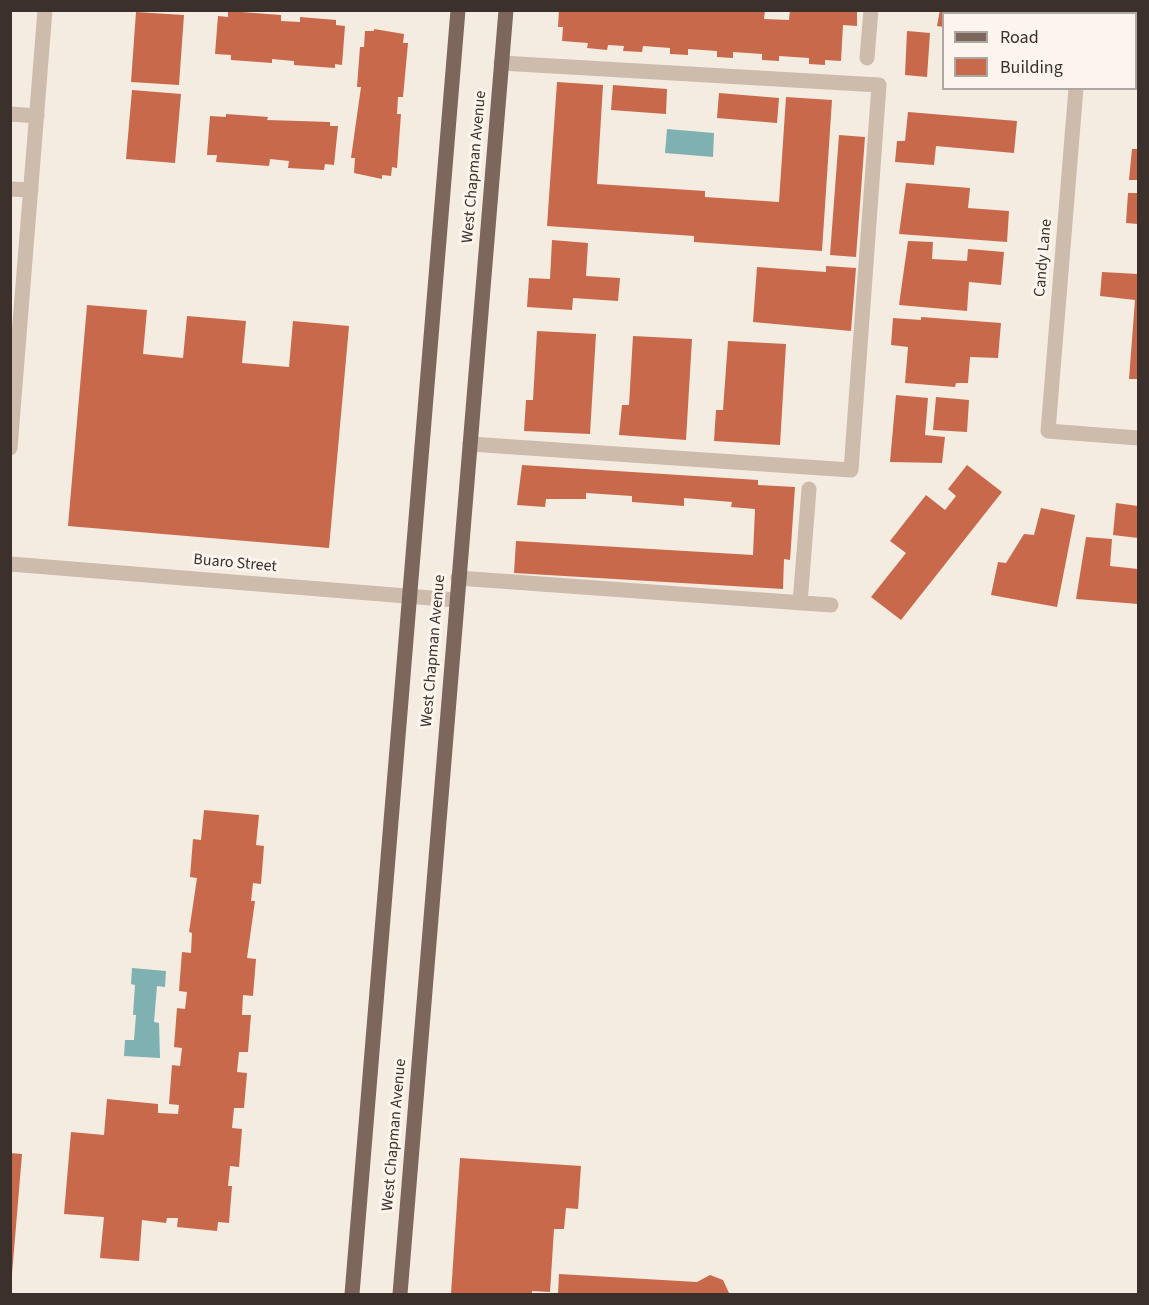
<!DOCTYPE html>
<html>
<head>
<meta charset="utf-8">
<style>
  body { margin:0 }
  #map { position:relative; width:1149px; height:1305px; overflow:hidden; background:#f4ebe1; font-family:"Source Sans 3",sans-serif }
  canvas { display:block }
  .frame { position:absolute; inset:0; border:12px solid #3b302b; pointer-events:none }
  .legend { position:absolute; left:942px; top:12px; width:195px; height:78px; box-sizing:border-box; background:#fbf5ee; border:2px solid #aea6a0; margin:0; padding:8px 10px; list-style:none; font-size:18px; color:#3b302b }
  .legend li { display:flex; align-items:center; gap:12px; height:30px }
  .legend b { width:30px; border:2px solid #aea6a0 }
</style>
</head>
<body>
<div id="map">
<canvas width="1149" height="1305"></canvas>
<div class="frame"></div>
<ul class="legend">
<li><b style="height:8px;background:#7d675c"></b>Road</li>
<li><b style="height:16px;background:#c8694b"></b>Building</li>
</ul>
</div>
<script>
const context = document.querySelector('canvas').getContext('2d');
context.lineJoin = 'round';
function paint(path, color) { context.fillStyle = color; context.fill(path, 'evenodd'); }
function stroke(path, color, width, dash) { context.strokeStyle = color; context.lineWidth = width; context.lineCap = dash ? 'butt' : 'round'; context.setLineDash(dash || []); context.stroke(path); }
function label(font, color, halo, rows, align = 'center') {
  context.font = font + ' "Source Sans 3",sans-serif'; context.lineWidth = 6; context.setLineDash([]); context.textBaseline = 'middle'; context.strokeStyle = halo; context.fillStyle = color; for (const [text, x, y, turn = 0] of rows) {
    context.save(); context.translate(x, y); context.rotate((+turn || 0) * Math.PI / 180); context.textAlign = isNaN(turn) ? turn : align; if (halo) context.strokeText(text, 0, 0); context.fillText(text, 0, 0); context.restore();
  }
}
paint(new Path2D(`
  M667,129l47,4 -1,24 -48,-4z
  M132,968l34,3 -1,16 -8,-1 -3,36 5,1 1,35 -36,-2 1,-16h9l2,-25h-3l2,-30 -4,-1z`), '#7fb0b2');
paint(new Path2D(`
  M559,10h206l-1,9 25,1 1,-10h67v16l-14,-1 -2,36 -16,-1v5l-16,-1v-6l-30,-2v5l-17,-1v-6l-29,-2v6l-16,-1v-6l-29,-2v6l-18,-1v-6l-27,-2 -1,6 -19,-1 1,-5 -16,-1 -1,5 -20,-2 1,-5 -26,-2 1,-14h-5z
  M940,10h88l-1,4h-83v13l-7,-1z
  M228,11l53,4v6l19,1v-5l36,3v5l9,1 -3,39 -7,-1v4l-41,-3v-4l-22,-2v4l-41,-3v-5l-16,-1 3,-38 10,1z
  M136,12l48,3 -5,70 -48,-3z
  M374,29l30,5 -1,9h5l-5,54h-5l-1,17h4l-4,54 -5,-1 -1,9 -9,-1v4l-28,-6 1,-15h-4l10,-71h-4l3,-40h4l1,-16h9z
  M907,31l23,2 -3,44 -22,-2z
  M557,82l46,3 -6,99 108,7v6l74,5 7,-105 46,3 -10,151 -128,-9v-6l-147,-10z
  M613,85l54,4 -1,25 -55,-4z
  M132,90l49,4 -6,69 -49,-4z
  M719,93l60,5 -2,25 -60,-5z
  M908,112l109,9 -3,32 -78,-7 -2,19 -39,-3 2,-21h8z
  M226,114l42,3 -1,3 63,2v4h8l-4,39 -9,-1 -1,6 -36,-2 1,-7 -19,-2 -1,7 -53,-4 1,-7h-10l3,-39 16,1z
  M839,135l26,2 -9,120 -26,-2z
  M1132,149h6v31h-9z
  M906,183l64,5 -2,20 41,3 -2,31 -108,-8z
  M1128,193h10v31l-12,-1z
  M552,240l36,3 -2,33 34,2 -2,23 -45,-3 -1,12 -45,-3 2,-29 21,1z
  M908,241l25,1 -1,17 35,2 1,-12 36,3 -3,33 -32,-3 -2,29 -68,-6z
  M826,266l30,2 -5,63 -98,-9 4,-55 69,5z
  M1102,272l36,2v105h-9l6,-79 -35,-4z
  M87,305l60,5 -4,44 40,4 4,-42 59,5 -4,42 47,4 4,-46 56,5 -20,222 -261,-22z
  M921,317l80,6 -3,35 -28,-1 -2,26h-12l-1,4 -50,-4 3,-36 -17,-2 2,-27 28,2z
  M537,331l59,3 -6,100 -66,-3 2,-31h7z
  M633,336l59,3 -6,101 -67,-5 3,-30h7z
  M728,341l58,3 -6,101 -66,-4 2,-31h7z
  M896,395l32,3 -3,37 20,2 -3,26 -52,-1z
  M936,397l33,3 -2,32 -34,-2z
  M522,465l236,15v5l37,2 -5,73 -6,-1 -1,30 -269,-16 2,-32 237,14 2,-46 -24,-2 1,-5 -48,-4v8l-52,-4v-6l-46,-3v6h-40l-1,8 -28,-2z
  M967,465l35,27 -101,128 -30,-23 35,-44 -16,-12 36,-46 19,15 11,-14 -8,-7z
  M1116,503l22,3v32l-25,-3z
  M1041,508l34,7 -18,92 -66,-12 7,-33 8,1 18,-29 10,1z
  M1086,537l26,2 -2,27 28,3v35l-62,-5z
  M204,810l55,5 -3,30 8,1 -3,38 -8,-1 -2,18h4l-8,57 9,1 -3,37 -10,-1 -1,20h9l-3,37h-9l-2,20 10,1 -3,35h-10l-2,20 10,1 -3,38 -9,-1 -2,20h4l-3,37 -11,-1 -1,9 -40,-4 1,-9h-11l-1,5 -24,-3 -3,41 -39,-3 4,-41 -40,-3 7,-82 33,3 3,-36 51,5v9l20,1 1,-9 -10,-1 3,-39 8,1 2,-18 -8,-1 3,-39 8,1 2,-17 -8,-1 3,-39 9,1 1,-20 -3,-1 8,-54 -7,-1 3,-38 8,1z
  M10,1153l12,1 -10,120h-2z
  M460,1158l121,8 -3,43 -12,-1 -2,21h-10l-4,63 -18,-1v3h-81z
  M559,1274l138,8 13,-7 13,5 6,13 -171,1z`), '#c8694b');
stroke(new Path2D(`
  M1082,14v-4
  M867,58l4,-48
  M1076,88l-28,343 90,7
  M10,114l27,2
  M10,189l21,1
  M470,444l381,26 28,-385 -378,-22
  M10,448l35,-438
  M10,564l446,36
  M458,578l373,27
  M800,603l9,-114`), '#cdbbac', 15);
stroke(new Path2D(`
  M352,1294l106,-1284
  M400,1294l106,-1284`), '#7d675c', 15);
label('16px', '#3b302b', '#fbf5ee', [
  ["West Chapman Avenue",475,167,-85],
  ["Candy Lane",1044,258,-85],
  ["Buaro Street",235,564,5],
  ["West Chapman Avenue",434,651,-85],
  ["West Chapman Avenue",395,1135,-85]
]);
</script>
</body>
</html>
